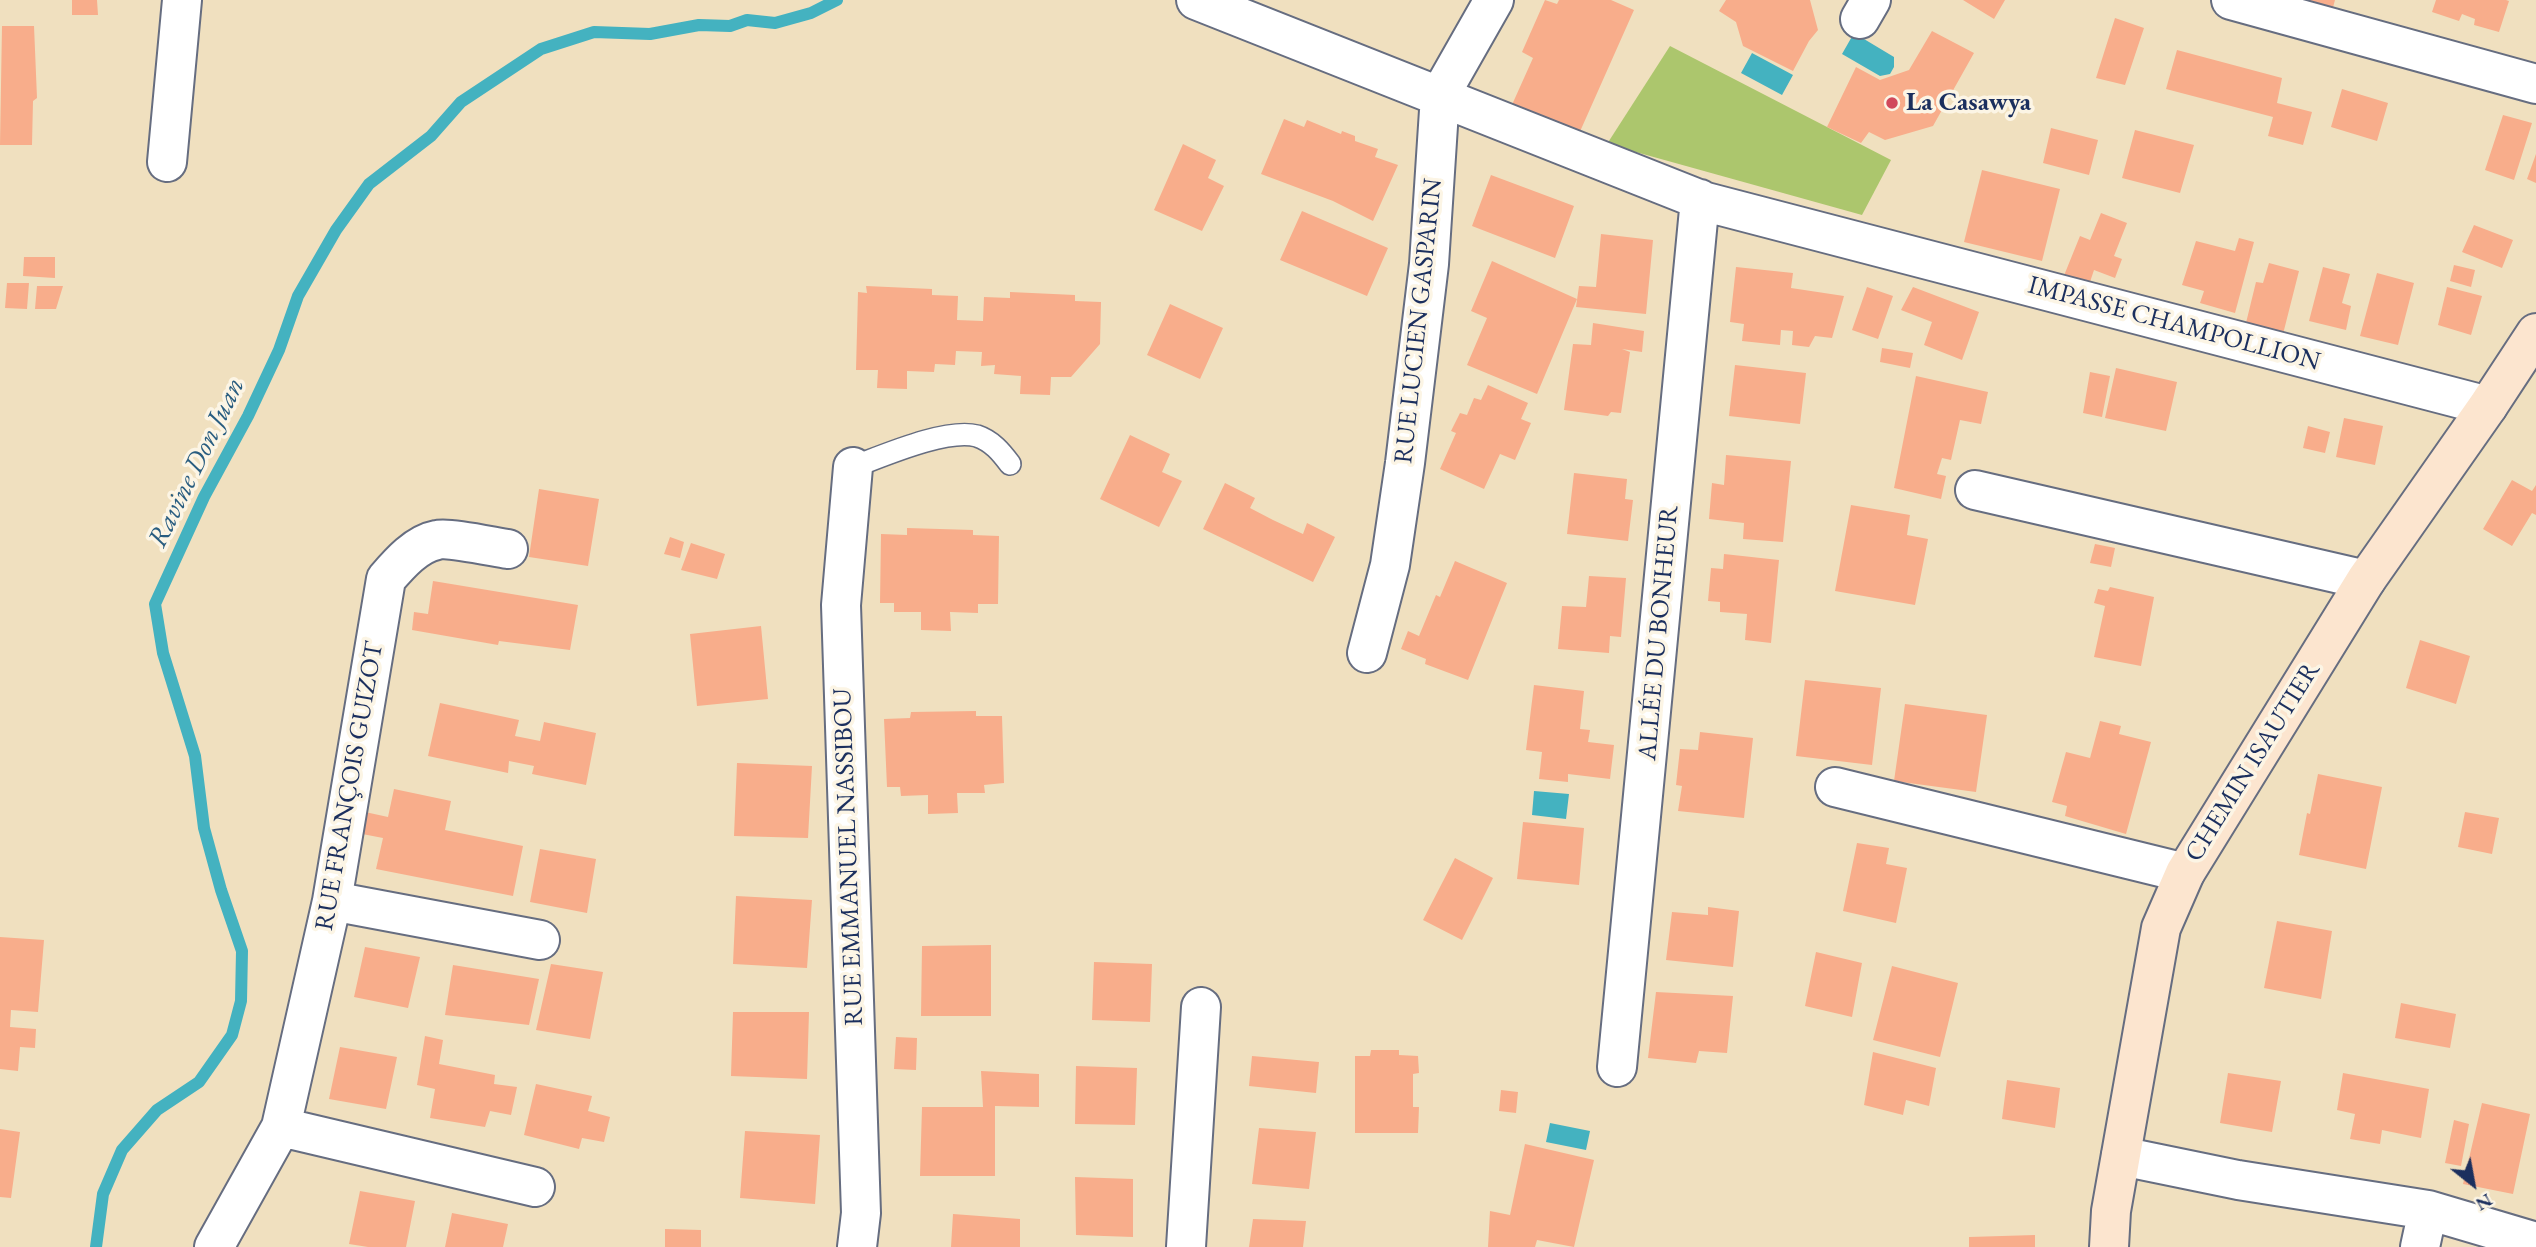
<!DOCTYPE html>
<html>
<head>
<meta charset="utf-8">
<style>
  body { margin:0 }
  #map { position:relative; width:2536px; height:1247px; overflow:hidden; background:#f0e0bf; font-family:"EB Garamond",serif }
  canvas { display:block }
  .north { position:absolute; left:2438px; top:1149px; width:70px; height:70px; -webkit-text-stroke:5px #fcf5e5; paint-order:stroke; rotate:149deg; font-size:19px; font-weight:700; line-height:28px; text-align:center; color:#1b2f5e }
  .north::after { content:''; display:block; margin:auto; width:24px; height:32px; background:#1b2f5e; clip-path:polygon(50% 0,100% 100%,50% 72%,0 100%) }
</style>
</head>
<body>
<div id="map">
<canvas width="2536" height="1247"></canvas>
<div class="north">N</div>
</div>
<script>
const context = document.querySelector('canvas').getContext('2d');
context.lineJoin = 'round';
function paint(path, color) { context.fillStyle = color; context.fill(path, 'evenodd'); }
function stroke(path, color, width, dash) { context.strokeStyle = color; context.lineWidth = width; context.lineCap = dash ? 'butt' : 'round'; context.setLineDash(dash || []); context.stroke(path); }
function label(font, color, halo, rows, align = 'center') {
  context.font = font + ' "EB Garamond",serif'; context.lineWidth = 7; context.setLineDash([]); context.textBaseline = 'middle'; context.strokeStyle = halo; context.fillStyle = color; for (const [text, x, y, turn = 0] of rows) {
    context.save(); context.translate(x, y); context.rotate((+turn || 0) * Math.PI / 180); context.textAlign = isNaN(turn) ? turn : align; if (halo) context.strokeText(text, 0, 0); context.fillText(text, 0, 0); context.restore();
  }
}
paint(new Path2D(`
  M1670,46l221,114 -29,55 -255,-71z`), '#acc66d');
paint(new Path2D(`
  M1854,33l40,24v10l-4,7 -10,2 -38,-22z
  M1752,53l41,22 -11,20 -41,-22z
  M1534,791l35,3 -3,25 -34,-4z
  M1550,1123l40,8 -4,19 -40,-8z`), '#44b2c0');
stroke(new Path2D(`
  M96,1247l7,-53 19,-44 35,-40 42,-28 33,-47 9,-34 1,-50 -21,-61 -17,-62 -9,-72 -32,-103 -8,-49 49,-107 44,-81 31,-66 19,-54 38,-66 33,-46 62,-48 30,-34 80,-53 53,-17 56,2 49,-9 31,1 17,-6 28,3 36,-10 26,-13`), '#44b2c0', 12);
paint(new Path2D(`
  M72,0h25l1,15h-26z
  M1545,0l12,4 2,-4h52l23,10 -56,126 -67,-29 22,-49 -11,-6z
  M1726,0h84l8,30 -9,11 -16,30 -50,-25 -7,-24 -17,-11z
  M1963,0h42l-11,19z
  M2264,0h71l-6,22z
  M2436,0h70l3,1 -10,31 -25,-7 1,-6 -13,-5 -3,7 -27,-9z
  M2115,18l29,10 -19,57 -29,-7z
  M2,26h32l3,72 -4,3 -1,44h-32z
  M1932,31l42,22 -41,73 -48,14 -16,-8 -8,11 -34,-16 29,-60 24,13 29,-10z
  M2177,50l105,28 -5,25 35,9 -9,33 -35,-9 5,-19 -107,-28z
  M2342,89l46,14 -11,38 -46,-14z
  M2503,115l29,8 -18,57 -29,-10z
  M1284,119l20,8 3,-7 34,14 1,-3 13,5v5l23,8 -3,8 23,8 -25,56 -40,-20 -72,-27z
  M2051,128l47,12 -9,35 -46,-12z
  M2135,130l59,15 -14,48 -58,-15z
  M1183,144l33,16 -8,18 16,8 -22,45 -48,-21z
  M2536,154v29l-9,-4z
  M1982,170l78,19 -18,72 -78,-19z
  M1491,175l83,31 -19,52 -83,-32z
  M1302,211l86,37 -21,48 -87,-36z
  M2101,213l26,10 -13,33 8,3 -7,19 -21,-8 -6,18 -25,-10 17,-42 10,4z
  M2474,225l39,15 -11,28 -40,-16z
  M1601,234l52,6 -7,74 -70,-7 3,-21 17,1z
  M2239,238l15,4 -19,71 -35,-10 4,-12 -22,-6 14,-44 39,10z
  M24,257h31v21l-32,-2z
  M1492,261l85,38 -40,95 -70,-29 20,-47 -16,-7z
  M2269,263l30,8 -17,67 -37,-11 11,-45 7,1z
  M2454,265l21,5 -4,17 -21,-6z
  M1736,267l57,6 -2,15 53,8 -12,42 -17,-2 -6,11 -17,-2 1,-14 -12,-1 -1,15 -38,-4 2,-17 -14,-2z
  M2323,267l27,7 -8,29 9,3 -5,24 -37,-9z
  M2377,273l37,10 -16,62 -38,-9z
  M7,283h22l-2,26 -22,-1z
  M37,286h26l-7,23h-21z
  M866,286l66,3v6l26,1 -1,24 26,1 1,-24 26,1v-6l65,3v6l26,1 -1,42 -29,33h-20l-1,18 -30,-1 1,-18 -27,-2 1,-9 -14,1 1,-14 -26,-1 -1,14 -20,-1 -1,8 -27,-1v18l-30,-1 1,-18h-22l2,-78 9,1z
  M1867,287l26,9 -15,43 -26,-9z
  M1913,287l66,25 -17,48 -38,-15 8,-23 -31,-12z
  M2447,287l35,9 -11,39 -33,-10z
  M1170,304l53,24 -23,51 -53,-24z
  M1593,323l51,8 -2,21 -20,-3 8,3 -9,61 -10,-1 -3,4 -44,-6 9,-66 18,1z
  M1882,348l31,5 -3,15 -30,-6z
  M1735,365l71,8 -6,51 -71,-8z
  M2116,368l61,14 -11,49 -61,-13z
  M2090,372l20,4 -8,41 -19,-4z
  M1916,376l72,16 -7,32 -21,-4 -9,40 -9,-2 -5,16 9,2 -5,23 -47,-11z
  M1488,385l40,18 -7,16 10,4 -16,37 -15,-6 -16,35 -44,-20 16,-36 -5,-2 9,-18 7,2 7,-17 7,2z
  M2344,418l39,8 -8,39 -39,-8z
  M2308,426l22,6 -5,21 -22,-5z
  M1130,435l40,19 -8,18 20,9 -23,46 -59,-28z
  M1726,455l65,6 -8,81 -40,-3 1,-16 -35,-4 3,-36 12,2z
  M1574,473l53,6 -2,20 8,1 -5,41 -61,-7z
  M2512,480l20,11 4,-6v30l-4,-2 -20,33 -29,-17z
  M1225,483l30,15 -5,10 23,12 30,14 4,-11 28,14 -22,45 -110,-53z
  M539,489l60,10 -11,67 -59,-9z
  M1851,505l59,10 -3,20 21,4 -13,66 -80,-14z
  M907,528l66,2v5l26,1 -1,68h-20v9l-28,-1 1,19 -30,-1v-18h-27v-9h-14l1,-69 26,1z
  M670,537l14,5 -4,16 -16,-4z
  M691,543l34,11 -8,25 -36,-9z
  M2095,544l20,4 -4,19 -21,-4z
  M1724,554l55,6 -8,83 -26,-3 2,-26 -27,-2v-10l-12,-1 3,-33 12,1z
  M1455,561l52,22 -39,97 -43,-16 1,-5 -25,-10 7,-18 11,5 17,-41 4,2z
  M1589,576l37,2 -5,59 -11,-1 -1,17 -51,-4 4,-43 24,1z
  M433,581l145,24 -8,45 -71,-9 -1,4 -86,-15 2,-18 14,2z
  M2110,587l44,10 -13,69 -47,-9 11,-51 -11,-3 4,-14 10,2z
  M761,626l7,73 -71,7 -7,-72z
  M2420,640l50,16 -14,48 -50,-16z
  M1805,680l76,8 -9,77 -76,-9z
  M1534,685l50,6 -4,38 10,1 -2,12 26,3 -4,34 -42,-5v8l-29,-3 3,-27 -16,-2z
  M440,703l79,17 -4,16 25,5 4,-19 52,11 -10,52 -54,-11 2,-8 -25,-5 -1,12 -80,-17z
  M1905,704l82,11 -11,77 -82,-11z
  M976,711v5h26l2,67 -20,2 1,8h-28l1,20 -30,1v-19l-27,1 -1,-9h-13l-3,-68 26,-1 1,-6z
  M2100,721l21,5 -2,8 32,8 -25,92 -61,-18 2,-10 -15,-4 14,-50 24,6z
  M1700,732l53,6 -9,80 -66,-7 4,-25 -6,-1 4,-36 18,1z
  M737,763l75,3 -4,72 -74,-2z
  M2318,774l64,13 -16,82 -67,-14 8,-42 3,1z
  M394,789l57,12 -6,29 78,16 -10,50 -137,-27 7,-31 -31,-6 4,-22 32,7z
  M2465,812l34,6 -7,36 -34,-7z
  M1523,822l61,6 -5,57 -62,-6z
  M1857,843l32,5 -3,16 21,4 -11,55 -53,-12z
  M540,849l56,10 -9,54 -57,-11z
  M1455,858l38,20 -31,62 -39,-20z
  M736,896l76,4 -5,68 -74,-4z
  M1708,907l31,4 -6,56 -67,-7 6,-48 36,3z
  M2277,921l55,10 -11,68 -57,-11z
  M0,937l44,3 -6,72 -27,-2 -1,17 26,2 -1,19 -15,-1 -2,24 -18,-2z
  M991,945v71h-70l1,-70z
  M365,947l55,10 -12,51 -54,-11z
  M1816,952l46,11 -10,54 -47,-11z
  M1094,962l58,2 -2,58 -58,-2z
  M551,964l52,8 -13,67 -54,-9z
  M453,965l86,14 -10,46 -84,-10z
  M1892,966l66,17 -18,74 -67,-17z
  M1656,992l77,4 -6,57 -28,-2 -3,12 -48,-5z
  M2401,1003l55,11 -6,34 -55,-10z
  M733,1012h76l-2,67 -76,-3z
  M425,1036l18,4 -4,24 56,11 -1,9 23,3 -6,28 -21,-4 -5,16 -55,-9 5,-29 -18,-4z
  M896,1037l21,1 -1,32 -22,-1z
  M340,1047l57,10 -11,52 -57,-10z
  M1371,1050h28v5l19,1 1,17 -6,1v33h6l-1,26h-63v-77h15z
  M1873,1052l63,16 -7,38 -23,-6 -3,15 -39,-10z
  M1252,1056l67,6 -3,31 -67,-7z
  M1076,1066l61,2 -2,57 -60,-1z
  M981,1071l58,3v33l-44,-1v70h-75l2,-69h61z
  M2228,1073l53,8 -9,51 -52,-9z
  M2343,1073l86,16 -8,49 -39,-8 -2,14 -30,-5 5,-25 -18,-4z
  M2007,1080l53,8 -5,40 -53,-9z
  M536,1084l56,12 -4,15 22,6 -6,25 -22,-4 -3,11 -55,-14z
  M1501,1090l17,2 -2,21 -17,-2z
  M2482,1103l48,11 -17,80 -50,-10z
  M2454,1120l15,4 -8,42 -16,-3z
  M1259,1128l57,4 -7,57 -57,-5z
  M0,1129l20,3 -9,66 -11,-1z
  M745,1131l75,4 -5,69 -75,-6z
  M1525,1144l69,16 -20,87 -37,-7 -2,7h-47l2,-36 20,4z
  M1075,1177l58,2v58l-57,-2z
  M360,1191l55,10 -9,46h-38l-19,-3z
  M452,1213l56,11 -5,23h-58z
  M953,1214l67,5v28h-69z
  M1253,1219l53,2 -3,26h-54z
  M665,1229l36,1v17h-36z
  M2035,1235v12h-66v-10z`), '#f8ad8b');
const service = new Path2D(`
  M853,467c30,-11 93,-39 124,-31 15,5 24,16 33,28`);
const minor = new Path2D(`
  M1196,0l510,202 782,204
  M2231,0l305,84
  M1860,19l11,-19
  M167,162l15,-162
  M853,467l-12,138 20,608 -4,34
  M1975,490l391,90
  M508,549c-14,-2 -60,-12 -71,-9 -21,4 -38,24 -51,39l-54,322 -51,226 254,60
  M1367,653l23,-88 15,-102 24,-199 11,-169 54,-95
  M1835,787l350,86
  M332,901l208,39
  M1617,1067l83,-868
  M2121,1156l117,24 190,30 108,32
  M214,1247l67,-120
  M1186,1247l15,-240
  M2420,1247l8,-37`);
const secondary = new Path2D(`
  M2109,1247l2,-36 50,-283 24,-55 181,-293 122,-174 48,-73`);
stroke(service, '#666d80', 24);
stroke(minor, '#666d80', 42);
stroke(secondary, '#666d80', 42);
stroke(service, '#fff', 21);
stroke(minor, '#fff', 38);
stroke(secondary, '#fce5cf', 38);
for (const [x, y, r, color] of [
  [1892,103,7,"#d1495b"]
]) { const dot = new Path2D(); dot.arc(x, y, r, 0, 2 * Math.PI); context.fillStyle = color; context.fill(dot); stroke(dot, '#fcf5e5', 2.5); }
label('bold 26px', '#1b2f5e', '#fcf5e5', [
  ["La Casawya",1906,103]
], 'left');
label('26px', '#1b2f5e', '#fcf5e5', [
  ["RUE LUCIEN GASPARIN",1419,321,-84],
  ["IMPASSE CHAMPOLLION",2174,324,15],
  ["ALLÉE DU BONHEUR",1659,633,-85],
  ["CHEMIN ISAUTIER",2253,762,-58],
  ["RUE FRANÇOIS GUIZOT",350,786,-80],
  ["RUE EMMANUEL NASSIBOU",849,857,-92]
]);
label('italic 28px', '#295d80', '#fcf5e5', [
  ["Ravine Don Juan",197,463,-64]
]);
</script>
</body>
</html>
